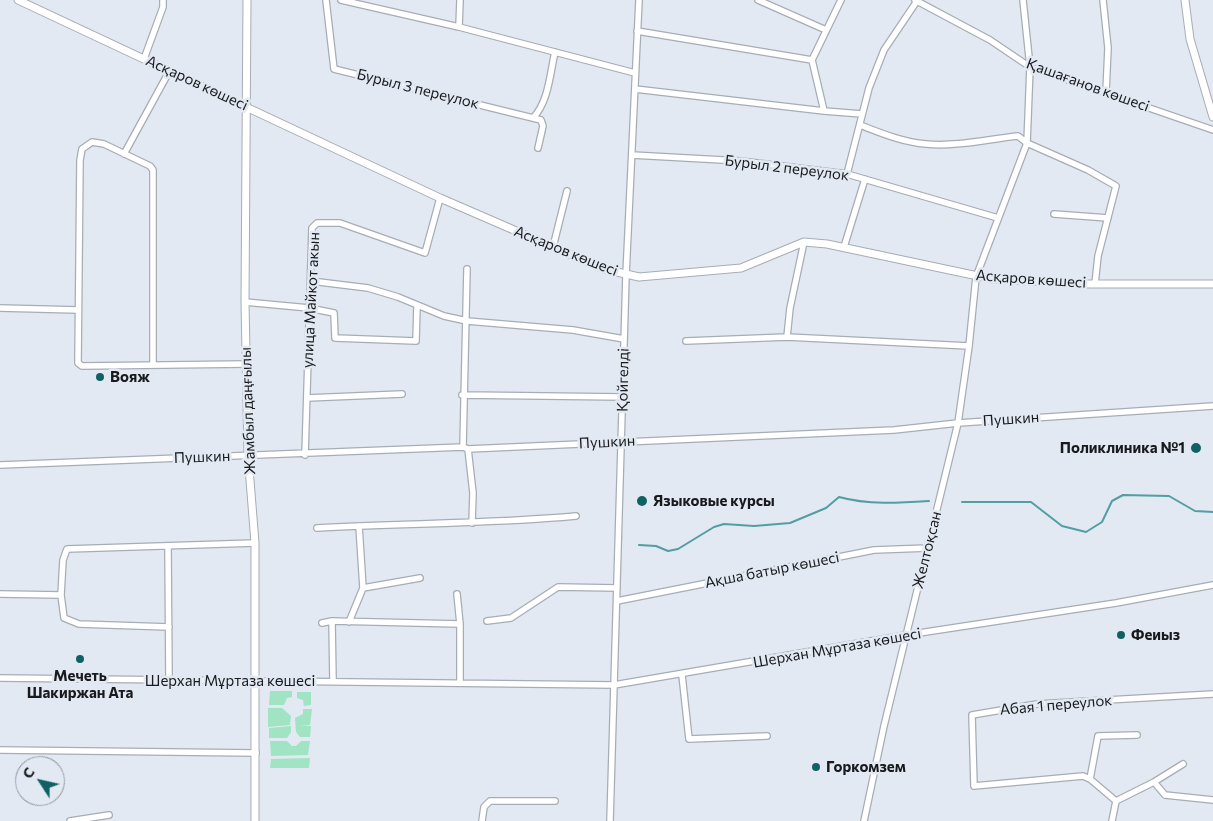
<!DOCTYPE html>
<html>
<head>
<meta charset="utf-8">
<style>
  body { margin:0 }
  #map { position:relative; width:1213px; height:821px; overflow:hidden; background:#e2e9f2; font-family:Commissioner,sans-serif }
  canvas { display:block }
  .north { position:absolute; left:15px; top:756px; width:50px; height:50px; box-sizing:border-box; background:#e2e9f2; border:1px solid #91969d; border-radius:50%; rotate:305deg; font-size:14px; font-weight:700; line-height:20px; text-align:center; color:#181a1d }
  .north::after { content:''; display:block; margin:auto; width:18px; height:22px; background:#106262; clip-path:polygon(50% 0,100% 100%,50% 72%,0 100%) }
</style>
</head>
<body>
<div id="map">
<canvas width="1213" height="821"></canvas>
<div class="north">С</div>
</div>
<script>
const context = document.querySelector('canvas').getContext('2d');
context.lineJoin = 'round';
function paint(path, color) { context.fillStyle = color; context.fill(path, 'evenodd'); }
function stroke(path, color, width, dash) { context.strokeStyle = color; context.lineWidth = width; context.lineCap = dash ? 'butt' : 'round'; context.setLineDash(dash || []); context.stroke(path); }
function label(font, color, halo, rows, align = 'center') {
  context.font = font + ' Commissioner,sans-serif'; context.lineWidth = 5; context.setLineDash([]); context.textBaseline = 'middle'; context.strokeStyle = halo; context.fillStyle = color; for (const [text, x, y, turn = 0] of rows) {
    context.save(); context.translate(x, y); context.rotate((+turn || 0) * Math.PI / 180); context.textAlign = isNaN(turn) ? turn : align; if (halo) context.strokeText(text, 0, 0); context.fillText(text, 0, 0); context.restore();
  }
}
paint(new Path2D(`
  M270,691h22v6l-5,1 -3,7h-15z
  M297,692h14v13l-7,1 -1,-6 -6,-2z
  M268,708h14l9,8 -1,9 -22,2z
  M303,709h9l-2,16 -10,1h11l-1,11h-10l-4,-5 -1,-14 8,-4z
  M291,726v6l-4,6h-18v-10z
  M270,741h17l5,5h4l5,-5h9l-2,14 -37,1z
  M310,758l-1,10h-39l1,-9z`), '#a0e4c3');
stroke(new Path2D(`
  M962,502h69l31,24 24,6 16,-10 10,-21 11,-6 46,1 26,15 18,1
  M639,545l17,1 12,5 10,-2 36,-22 10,-3 30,2 36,-3 36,-15 13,-11c29,8 60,6 90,4`), '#519ea3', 2);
const minor = new Path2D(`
  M326,0l8,69 207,51 2,6 -5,22
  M341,0l118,27 176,46
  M758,0l68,30
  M841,0l-29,60 12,51 38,3
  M915,0l75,40 40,27 183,63
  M1103,0l5,48 -2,44
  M459,27l1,-27
  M637,31l175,29
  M144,59l19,-52v-7
  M635,89l189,22
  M533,118c16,-17 17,-45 22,-66
  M860,125c21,8 42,17 66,19 30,3 62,-5 92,-8l9,7 61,27 28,16 -18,70 -3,28
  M124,154l46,-84
  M632,155l109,6 106,13 151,44
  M847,174l22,-86 15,-38 33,-49
  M1054,214l54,4
  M553,247l14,-56
  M844,247l21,-68
  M311,281l57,7 30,9 46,19 23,5 106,9 51,9
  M245,302l64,6 25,5 1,25 81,3 1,-35
  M0,308l78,2
  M787,337l3,-29 14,-66
  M686,341l101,-4 182,9
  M153,365v-195l-3,-4 -46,-22 -12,-2 -10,7 -2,11 -2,203 4,3 165,-2
  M462,395l161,2
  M307,398l95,-4
  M463,447l4,-178
  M468,449l5,44 -1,30
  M305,455l7,-227 5,-5h23l85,30 15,-55
  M0,465l463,-18 5,2 426,-19 64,-7 255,-17
  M317,528c87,-5 173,-4 259,-12
  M168,547l1,134
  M363,588l57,-10
  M0,594l61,1 3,23 15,6 90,3
  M457,594l3,30v58
  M61,595l2,-35 4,-11 188,-6
  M617,601l257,-51 54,-2
  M332,621l1,60
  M487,621l24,-3 47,-31 59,1
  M349,622l14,-34 -4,-62
  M322,623l10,-2 128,3
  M682,675l7,64 78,-3
  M0,678l614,7 292,-50 210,-32 97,-18
  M0,750l256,3
  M1090,779l8,-43 39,-1
  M1154,782l29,-18
  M1116,801l38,-19 11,13 48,5
  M70,821l39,-6
  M482,821l2,-14 6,-6h65
  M610,821l16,-546 13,-275
  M864,821l20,-95 74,-303 11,-77 7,-69 51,-134 3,-76 -7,-67
  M1112,821l4,-20 -26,-22 -7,-3 -109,10 -2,-71 65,-11 176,-10`);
const major = new Path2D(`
  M18,0l422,198 164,71 35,8 102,-9 63,-26 23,2 165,35 91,5h130
  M247,0l-2,302 3,153 7,88v278
  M1185,0l5,39 23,78`);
stroke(minor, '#a7adb5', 8);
stroke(major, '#a7adb5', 9);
stroke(minor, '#fff', 5.5);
stroke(major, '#fff', 7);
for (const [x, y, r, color] of [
  [100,377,5,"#106262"],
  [1196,448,6,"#106262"],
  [642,501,6,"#106262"],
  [1121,635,5,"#106262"],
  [80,659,5,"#106262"],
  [816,767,5,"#106262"]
]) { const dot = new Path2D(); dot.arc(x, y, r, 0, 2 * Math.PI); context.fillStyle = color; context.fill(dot); stroke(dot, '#e2e9f2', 2); }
label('15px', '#181a1d', '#e2e9f2', [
  ["Асқаров көшесі",197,83,25],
  ["Қашағанов көшесі",1088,85,20],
  ["Бурыл 3 переулок",418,89,14],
  ["Бурыл 2 переулок",787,168,7],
  ["Асқаров көшесі",566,251,22],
  ["Асқаров көшесі",1031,279,4],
  ["улица Майкот акын",311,300,-87],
  ["Қойгелді",623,380,-89],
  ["Жамбыл даңғылы",248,411,-92],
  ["Пушкин",1011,419,-4],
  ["Пушкин",607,442,-3],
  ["Пушкин",202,457,-2],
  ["Желтоқсан",927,550,-76],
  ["Ақша батыр көшесі",772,570,-11],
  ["Шерхан Мұртаза көшесі",837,648,-10],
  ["Шерхан Мұртаза көшесі",230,681],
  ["Абая 1 переулок",1056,705,-5]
]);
label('bold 15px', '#181a1d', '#e2e9f2', [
  ["Вояж",110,377],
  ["Поликлиника №1",1185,448,"right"],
  ["Языковые курсы",653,501],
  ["Феиыз",1131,635],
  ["Мечеть",80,676,"center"],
  ["Шакиржан Ата",80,693,"center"],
  ["Горкомзем",826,767]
], 'left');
</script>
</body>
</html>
